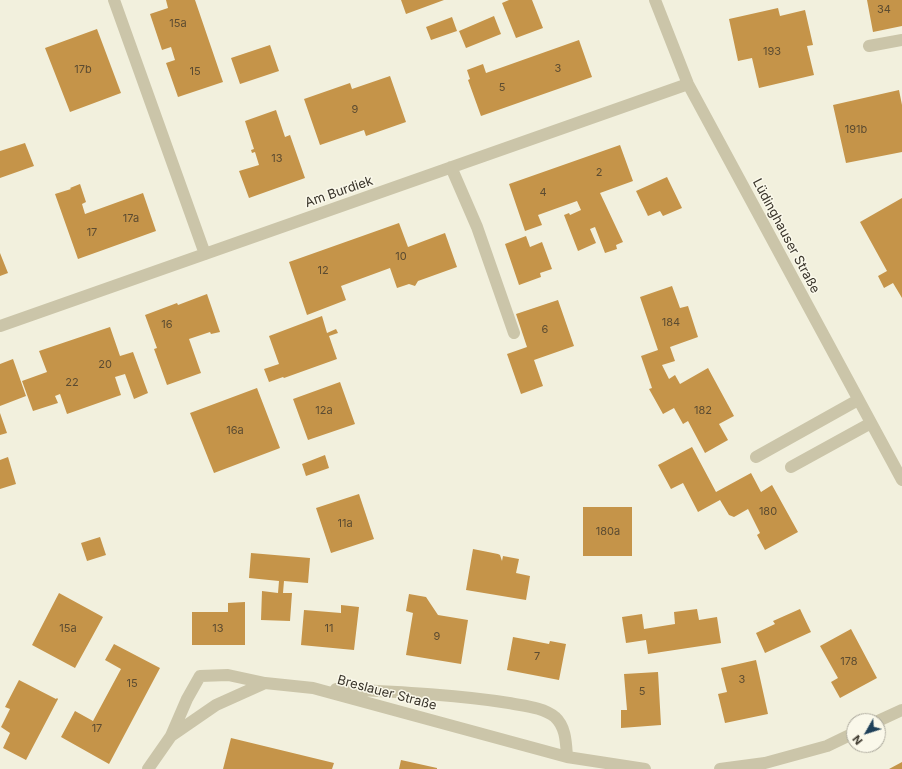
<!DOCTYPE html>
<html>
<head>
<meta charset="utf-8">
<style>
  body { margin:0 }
  #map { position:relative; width:902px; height:769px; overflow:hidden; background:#f2f0dd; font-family:Inter,sans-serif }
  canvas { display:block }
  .north { position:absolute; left:846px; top:713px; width:40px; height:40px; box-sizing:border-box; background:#faf8ea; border:1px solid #aca99d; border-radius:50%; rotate:231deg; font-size:11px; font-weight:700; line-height:16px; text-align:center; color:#383329 }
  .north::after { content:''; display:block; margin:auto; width:14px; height:18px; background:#1e4059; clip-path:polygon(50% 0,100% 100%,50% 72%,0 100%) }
</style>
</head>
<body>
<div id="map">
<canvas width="902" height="769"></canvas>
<div class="north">N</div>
</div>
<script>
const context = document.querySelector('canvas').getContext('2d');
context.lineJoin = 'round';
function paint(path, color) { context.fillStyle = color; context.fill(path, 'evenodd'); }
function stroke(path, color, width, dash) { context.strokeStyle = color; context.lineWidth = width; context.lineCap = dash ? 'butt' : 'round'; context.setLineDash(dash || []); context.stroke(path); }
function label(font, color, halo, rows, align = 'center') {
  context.font = font + ' Inter,sans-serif'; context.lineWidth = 3; context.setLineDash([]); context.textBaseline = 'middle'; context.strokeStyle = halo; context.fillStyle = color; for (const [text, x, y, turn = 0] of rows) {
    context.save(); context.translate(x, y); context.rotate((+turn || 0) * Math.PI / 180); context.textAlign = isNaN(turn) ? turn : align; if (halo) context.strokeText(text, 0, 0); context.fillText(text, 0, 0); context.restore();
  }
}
paint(new Path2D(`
  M166,0h29l28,82 -45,15 -12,-34 9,-3 -4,-13 -9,3 -12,-36 18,-6z
  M401,0h43l-38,14z
  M509,0h23l11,28 -27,10 -14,-35z
  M867,0h35v26l-29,6z
  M778,8l2,8 25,-6 8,35 -6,1 7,29 -55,13 -7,-30 -14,3 -9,-42z
  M494,16l7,18 -35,14 -7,-17z
  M452,17l5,14 -26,9 -5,-13z
  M97,29l24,64 -51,19 -25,-64z
  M579,40l13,37 -111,39 -13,-36 2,-1 -3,-9 16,-6 3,9z
  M270,45l9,26 -39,13 -9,-26z
  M390,76l16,46 -40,14 -2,-6 -44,15 -16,-46 46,-16 2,6z
  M899,90l3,15v47l-56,11 -13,-58z
  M276,110l9,27 5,-2 15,43 -56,20 -10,-27 20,-6 -4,-13 -3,1 -1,-3 3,-1 -9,-28z
  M25,143l9,23 -34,12v-27z
  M620,145l13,36 -33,12 23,49 -7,3 1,4 -12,4 -10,-26 -5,2 6,14 -18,8 -14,-36 5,-2 1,2 11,-5 -4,-9 -39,14 4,10 -17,6 -16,-47z
  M667,177l15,31 -19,8 -3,-5 -12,5 -12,-25z
  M80,184l6,18 -4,2 3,10 58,-21 13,38 -78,28 -23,-65 16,-5 -1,-1z
  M902,198v100l-9,-15 -9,5 -6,-12 9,-5 -27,-49z
  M399,223l9,24 37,-14 12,34 -39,14 -3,5 -6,-2 -12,4 -7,-20 -49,18 5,14 -39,15 -18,-53z
  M526,236l4,11 12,-5 10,27 -12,4 1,4 -22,8 -14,-41z
  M0,253l8,20 -8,3z
  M672,286l8,22 8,-2 10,31 -28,10 5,14 -13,4 7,14 6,-4 5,9 28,-16 26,48 -15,8 9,16 -23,13 -17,-32 -5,3 -9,-16 -11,6 -14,-25 3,-1 -11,-32 17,-6 -18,-53z
  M207,294l13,38 -9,2 -1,-2 -21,7 12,34 -34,12 -13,-36 3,-1 -12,-33 32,-12 1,2z
  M558,300l16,46 -40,14 9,26 -22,8 -14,-40 20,-7 -11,-33z
  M322,316l5,17 9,-4 2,4 -9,3 8,23 -53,19 -1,-1 -14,5 -5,-13 15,-5 -10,-28z
  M110,327l10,29 13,-4 15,41 -14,6 -9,-25 -10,3 6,18 -54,19 -7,-20 -5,2 3,7 -25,8 -11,-30 25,-9 -8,-21z
  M13,359l13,37 -26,10v-42z
  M340,382l15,42 -47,16 -15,-41z
  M257,388l23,60 -66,25 -24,-60z
  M0,413l7,20 -7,2z
  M692,447l24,45 35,-19 10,19 11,-7 26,47 -33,18 -8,-15 3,-2 -12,-24 -14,8 -5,-2 -9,-15 -22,12 -15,-29 -12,6 -13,-24z
  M325,455l4,13 -23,8 -4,-12z
  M8,457l8,27 -16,5v-29z
  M359,494l15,45 -43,14 -15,-45z
  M583,507h49v49h-49z
  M100,537l6,18 -19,6 -6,-18z
  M473,549l25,5 2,1 2,6 1,-5 16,3 -3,14 14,3 -4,24 -60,-10z
  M251,553l59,5 -2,25 -24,-2 -1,12h9l-2,28 -29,-1 1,-29 16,2 1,-12 -30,-3z
  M59,593l44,24 -28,51 -43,-23z
  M409,594l17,3 12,18 30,5 -7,44 -55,-9 7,-42 -7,-2z
  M245,602v43h-53v-33h36v-9z
  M341,605l18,2 -5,43 -53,-5 3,-35 37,3z
  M697,609l2,11 18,-3 4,26 -73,11 -2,-14 -20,3 -4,-26 20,-3 2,15 31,-5 -1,-12z
  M800,609l11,23 -46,21 -9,-20 19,-9 -2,-3z
  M851,629l26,49 -37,20 -9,-16 7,-4 -18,-32z
  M513,637l36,7 1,-3 16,3 -7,36 -52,-10z
  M114,644l46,24 -51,96 -48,-27 14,-26 18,10 28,-52 -16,-9z
  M756,660l12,54 -43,9 -7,-29 9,-2 -6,-24z
  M658,672l3,53 -40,3v-18h6l-3,-36z
  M19,680l37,19 1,-1 1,1 -32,61 -23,-12 7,-15 -9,-6 9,-18 -5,-2z
  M231,738l103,25 -2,6h-109z
  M401,760l36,8v1h-38z
  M902,762v7h-13z`), '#c59449');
stroke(new Path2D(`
  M114,0l91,254
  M655,0l33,84 214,396
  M869,46l33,-6
  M451,167l26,60 37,106
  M0,326l688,-242
  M756,457l102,-57
  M791,467l80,-44
  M336,689c58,3 116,5 173,14 15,3 34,4 46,14 11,10 11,26 12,40
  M878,721l24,-11
  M171,736l16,-37 13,-23 28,-1 37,8
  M148,769l23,-33 45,-31 49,-22 48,5 254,69 78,12
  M720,769l45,-6 62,-17 27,-13`), '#cbc5a9', 12);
label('11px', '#5b4b31', null, [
  ["34",884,10],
  ["15a",178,24],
  ["193",772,52],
  ["3",558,69],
  ["17b",83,70],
  ["15",195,72],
  ["5",502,88],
  ["9",355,110],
  ["191b",856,130],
  ["13",277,159],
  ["2",599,173],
  ["4",543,193],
  ["17a",131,219],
  ["17",92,233],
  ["10",401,257],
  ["12",323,271],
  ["184",671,323],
  ["16",167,325],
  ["6",545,330],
  ["20",105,365],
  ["22",72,383],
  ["12a",324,411],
  ["182",703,411],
  ["16a",235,431],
  ["180",768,512],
  ["11a",345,524],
  ["180a",608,532],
  ["15a",68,629],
  ["13",218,629],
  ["11",329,629],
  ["9",437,637],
  ["7",537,657],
  ["178",849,662],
  ["3",742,680],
  ["15",132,684],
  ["5",642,692],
  ["17",97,729]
]);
label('13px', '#383329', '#faf8ea', [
  ["Am Burdiek",339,192,-19],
  ["Lüdinghauser Straße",786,236,62],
  ["Breslauer Straße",387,693,15]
]);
</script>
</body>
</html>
